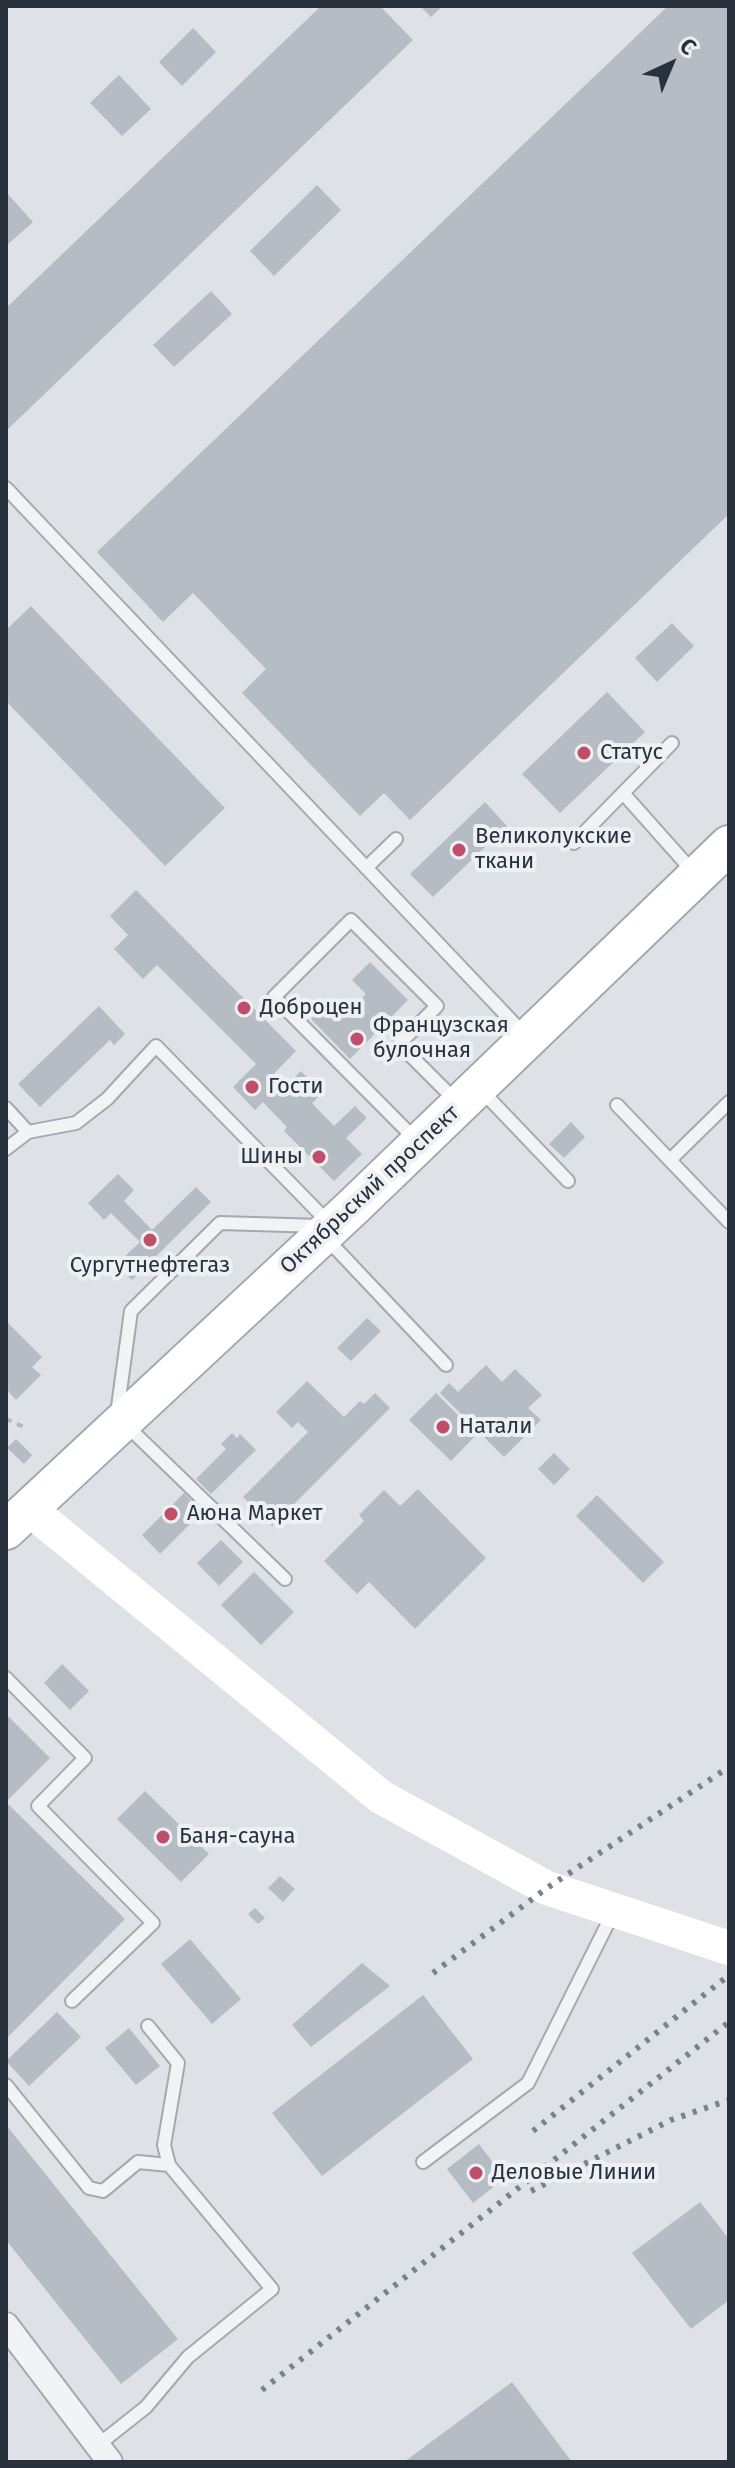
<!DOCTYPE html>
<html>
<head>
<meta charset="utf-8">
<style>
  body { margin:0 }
  #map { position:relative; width:735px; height:2468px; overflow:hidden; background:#dee2e6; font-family:"Fira Sans",sans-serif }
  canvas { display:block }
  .frame { position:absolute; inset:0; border:8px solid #29313c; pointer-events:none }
  .north { position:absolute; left:631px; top:24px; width:80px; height:80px; -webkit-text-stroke:6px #eef1f4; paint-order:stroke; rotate:44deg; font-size:22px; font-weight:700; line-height:32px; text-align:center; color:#29313c }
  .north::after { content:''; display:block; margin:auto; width:28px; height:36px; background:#29313c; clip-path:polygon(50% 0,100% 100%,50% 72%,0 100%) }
</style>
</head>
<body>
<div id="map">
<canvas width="735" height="2468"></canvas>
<div class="frame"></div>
<div class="north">С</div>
</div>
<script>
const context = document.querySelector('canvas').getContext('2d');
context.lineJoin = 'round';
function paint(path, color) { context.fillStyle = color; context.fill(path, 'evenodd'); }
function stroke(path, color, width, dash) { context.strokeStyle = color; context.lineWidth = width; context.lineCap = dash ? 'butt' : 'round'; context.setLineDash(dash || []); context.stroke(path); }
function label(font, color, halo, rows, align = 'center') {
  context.font = font + ' "Fira Sans",sans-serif'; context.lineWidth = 8; context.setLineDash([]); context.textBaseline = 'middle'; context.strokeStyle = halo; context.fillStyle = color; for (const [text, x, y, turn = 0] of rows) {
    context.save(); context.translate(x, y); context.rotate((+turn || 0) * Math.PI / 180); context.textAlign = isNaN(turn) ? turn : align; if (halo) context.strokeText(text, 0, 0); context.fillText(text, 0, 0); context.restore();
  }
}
paint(new Path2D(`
  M321,6h59l33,34 -407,391v-123z
  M420,6h23l-12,11z
  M668,6h61v508l-319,306 -26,-27 -24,23 -118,-123 24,-24 -73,-76 -30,29 -66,-70z
  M193,28l23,24 -34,34 -23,-24z
  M119,75l32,34 -29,27 -32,-33z
  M317,185l24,25 -67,66 -24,-25z
  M6,192l27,30 -27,24z
  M211,291l21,23 -58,53 -21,-22z
  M31,606l194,202 -60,58 -159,-165v-71z
  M672,623l22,23 -37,36 -22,-24z
  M607,692l38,40 -85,81 -38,-39z
  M485,802l22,24 -74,71 -23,-23z
  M136,890l160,161 -26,27 12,12 19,-19 21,22 -10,10 22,23 21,-20 12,12 -21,20 16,16 -28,27 -50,-50 3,-4 -24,-25 -8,8 -22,-23 23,-23 -99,-99 -14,14 -29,-30 14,-14 -18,-19z
  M370,962l38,38 -58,59 -39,-40 18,-18 16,15 21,-22 -14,-14z
  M99,1006l26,28 -11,11 -4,-5 -70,67 -22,-23z
  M571,1122l14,15 -21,21 -15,-14z
  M118,1174l16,16 -10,11 28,29 44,-43 15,15 -79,78 -16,-15 24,-23 -29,-29 -7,7 -16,-17z
  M367,1318l14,13 -30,30 -14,-13z
  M6,1321l36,36 -10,10 9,8 -25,25 -8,-9 -2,1z
  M486,1365l16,17 13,-13 27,26 -14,13 13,12 -37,37 -64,-64 9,-10 9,9z
  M307,1381l37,36 16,-16 4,3 11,-11 15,15 -118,118 -29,-29 65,-65 -10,-10 -6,6 -16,-16z
  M436,1393l41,41 -26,27 -42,-41z
  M232,1433l5,5 3,-4 16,16 -45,44 -15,-15 30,-30 -5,-5z
  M16,1439l16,16 -8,9 -17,-16z
  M554,1453l16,16 -16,16 -16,-16z
  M418,1489l68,69 -71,71 -46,-47 -12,12 -33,-33 40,-40 -5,-6 25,-25 16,16z
  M184,1493l18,19 -42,42 -18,-19z
  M597,1495l67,67 -21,21 -67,-67z
  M221,1540l22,22 -24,24 -22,-23z
  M254,1572l40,40 -33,33 -40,-40z
  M62,1664l27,27 -19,19 -26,-27z
  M6,1714l44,44 -42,42 -2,-2z
  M145,1791l64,63 -28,28 -64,-63z
  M6,1802l119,117 -119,120z
  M280,1876l15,13 -12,13 -15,-14z
  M255,1908l10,10 -7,6 -10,-10z
  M190,1939l51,60 -29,25 -51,-60z
  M362,1963l28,23 -79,61 -19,-22z
  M423,1995l50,64 -151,117 -50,-63z
  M57,2012l24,25 -52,49 -23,-25z
  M129,2028l31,38 -24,19 -31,-37z
  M6,2125l172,214 -57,45 -115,-144z
  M479,2144l26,34 -32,25 -26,-34z
  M700,2202l29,37v61l-38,29 -59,-76z
  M512,2382l60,80h-168z`), '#b6bcc3');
const lane = new Path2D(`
  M6,488l518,546
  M623,793l72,81
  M574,843l98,-100
  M366,868l30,-29
  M481,1090l87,91
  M617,1105l112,117
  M6,1108l22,24
  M417,1141l-143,-144 77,-77 86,86 -38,38 57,57
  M6,1149l22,-17 48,-9 31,-24 49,-53 174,178
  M670,1160l59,-58
  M325,1237l121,128
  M117,1414l14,-103 89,-88 101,3
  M125,1424l160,155
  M6,1678l79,80 -47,48 115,117 -81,78
  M148,2026l30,37 -14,82 5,20
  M6,2085l83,103 14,3 35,-29 31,3 103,124 -84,68 -42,50 -48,38
  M423,2162l105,-79 85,-170`);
const street = new Path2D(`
  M6,2325l104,137`);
const primary = new Path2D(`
  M6,1530l346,-322 377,-363`);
stroke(lane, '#a4a9b0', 16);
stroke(street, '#a4a9b0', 28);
stroke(primary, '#9fa8b1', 42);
stroke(new Path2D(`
  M6,1419l18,8`), '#b5b9be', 4, [6, 6]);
stroke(lane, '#f1f3f5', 12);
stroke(street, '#f1f3f5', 24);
stroke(new Path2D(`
  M28,1508l353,289 166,91 182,60`), '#fff', 34);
stroke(primary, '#fff', 38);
stroke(new Path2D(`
  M433,1973l114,-85 182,-121
  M533,2131l196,-156
  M531,2191l140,-71 58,-20
  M262,2390l467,-368`), '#79838e', 6, [4, 8]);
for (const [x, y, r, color] of [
  [584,753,8,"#c14e69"],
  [459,850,8,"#c14e69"],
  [244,1008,8,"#c14e69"],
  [357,1039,8,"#c14e69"],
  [252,1087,8,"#c14e69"],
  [319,1157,8,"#c14e69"],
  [150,1240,8,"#c14e69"],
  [443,1427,8,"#c14e69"],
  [171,1514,8,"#c14e69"],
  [163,1837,8,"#c14e69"],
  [476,2173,8,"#c14e69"]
]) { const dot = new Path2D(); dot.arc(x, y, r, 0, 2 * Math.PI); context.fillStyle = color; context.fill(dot); stroke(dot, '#eef1f4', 3); }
label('22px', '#29313c', '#eef1f4', [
  ["Статус",600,753],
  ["Великолукские",475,837],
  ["ткани",475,862],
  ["Доброцен",260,1008],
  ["Французская",373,1026],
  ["булочная",373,1051],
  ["Гости",268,1087],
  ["Шины",303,1157,"right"],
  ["Сургутнефтегаз",150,1266,"center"],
  ["Натали",459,1427],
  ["Аюна Маркет",187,1514],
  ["Баня-сауна",179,1837],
  ["Деловые Линии",492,2173]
], 'left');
label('22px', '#29313c', '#eef1f4', [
  ["Октябрьский проспект",370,1190,-43]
]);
</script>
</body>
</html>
